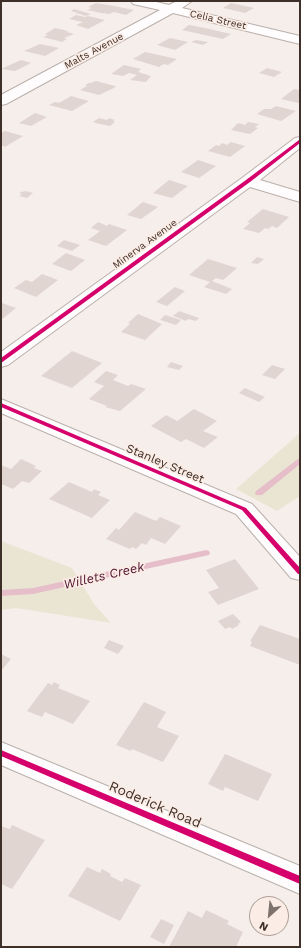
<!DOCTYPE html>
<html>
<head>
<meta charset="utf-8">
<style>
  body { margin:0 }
  #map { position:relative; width:301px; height:948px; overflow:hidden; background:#f6eeea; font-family:"Work Sans",sans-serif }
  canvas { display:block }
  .frame { position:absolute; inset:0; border:2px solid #3e3028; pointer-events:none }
  .north { position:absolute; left:249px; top:896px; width:40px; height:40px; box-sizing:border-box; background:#fbece5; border:1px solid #afa199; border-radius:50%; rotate:207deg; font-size:11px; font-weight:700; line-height:16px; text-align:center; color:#3e3028 }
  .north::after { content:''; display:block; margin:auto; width:14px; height:18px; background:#7e726c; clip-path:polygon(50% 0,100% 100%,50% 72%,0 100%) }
</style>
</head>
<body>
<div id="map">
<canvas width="301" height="948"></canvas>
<div class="frame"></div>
<div class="north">N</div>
</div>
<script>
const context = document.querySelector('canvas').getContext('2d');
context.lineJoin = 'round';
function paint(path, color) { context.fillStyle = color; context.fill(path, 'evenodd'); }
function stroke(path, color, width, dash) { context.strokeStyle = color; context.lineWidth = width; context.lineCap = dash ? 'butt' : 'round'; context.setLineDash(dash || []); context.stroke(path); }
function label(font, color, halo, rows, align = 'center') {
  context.font = font + ' "Work Sans",sans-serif'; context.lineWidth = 3.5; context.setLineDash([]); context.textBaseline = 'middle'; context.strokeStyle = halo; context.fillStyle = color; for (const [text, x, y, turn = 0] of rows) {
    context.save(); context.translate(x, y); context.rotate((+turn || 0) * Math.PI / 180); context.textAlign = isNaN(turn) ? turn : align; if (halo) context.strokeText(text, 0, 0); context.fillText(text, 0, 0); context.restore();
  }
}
paint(new Path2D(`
  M300,433v63l-23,15 -41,-22z
  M1,541l71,27 22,36 17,19 -95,-15 -15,2z`), '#eae5d3');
paint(new Path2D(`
  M298,459h2v5l-38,31h-6l-1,-2 1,-2z
  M206,550l3,1 1,2 -1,2 -176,39 -32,2v-6l32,-2z`), '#e5beca');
paint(new Path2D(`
  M96,3l18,3 20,4 -8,5 -12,-3 -5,2 -8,-1 -14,-3 5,-2 -4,-1z
  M231,3l23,5 -9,5 -22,-5z
  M74,9l17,5 -5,2 -10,-3h1l-6,-2z
  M76,15l9,2 3,-1 17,4 -17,9 -12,-4 7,-3 -14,-3z
  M189,25l16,3 26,6 -8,5 -41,-9z
  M55,28l13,3 -1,1 7,2 -10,4 3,1 -5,3 -19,-5 5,-2 -3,-1z
  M170,38l18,4 -13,8 -18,-5z
  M196,40l12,2 -5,3 -12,-3z
  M40,44l10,2 9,2 -14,8 -21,-5z
  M145,52l32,7 -9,6 -4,-1 -5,3 -26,-8z
  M21,60l10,3 -16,8 -14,-2z
  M124,65l17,4 -3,3 13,4 -5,6 -16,-2 7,-5 -8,-2 -6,3 -12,-2z
  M267,68l15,4 -8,5 -15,-4z
  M96,81l19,5 1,1 -17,8 -19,-5 7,-4 -2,-1 4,-2h2z
  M294,89l6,1v12l-2,1 -17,-4z
  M71,96l18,5 -17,10 -23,-6 6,-3 4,1z
  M276,106l20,5 -15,10 -24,-7 7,-5h7z
  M35,113l12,4 -16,9 -12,-3z
  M99,118l8,2 2,-2 6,2 -2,1 2,1 -5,4 -10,-2 -7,-2z
  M248,122l11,2 -4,3 3,1 -8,6 -19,-4 7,-7 7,2z
  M5,131l18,5 -18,11 -4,-2v-12z
  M231,142l14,4 -15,11 -22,-6 8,-6 3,1 3,-3 5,2z
  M198,160l18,6 -17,12 -18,-6z
  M169,180l19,6 -16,12 -19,-5z
  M26,191l7,2 -6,5 -8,-2 3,-2 -3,-1 2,-1z
  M143,202l15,5 -17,12 -14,-4z
  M263,209l26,8 -12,11 -5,-2 -4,3 -3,-1 -6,5 -16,-4 7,-6 -3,-1z
  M98,222l9,4 2,-2 18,6 -21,16 -18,-6 12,-9 -9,-3z
  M64,240l16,5 -8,6 -15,-5z
  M66,253l19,7 -14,11 -19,-7z
  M257,257l7,2 -6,5 -7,-1z
  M208,259l29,9 -14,12 -7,-2 -4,3 20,8 -6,5 -22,-7 6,-5 -21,-7z
  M42,274l16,6 -22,17 -22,-9 12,-8 6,2z
  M175,287l10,4 -18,15 -11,-4z
  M2,303l14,5 -15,12v-16z
  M179,311l20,7 -3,3 -8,-2 -2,2 -13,-5z
  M138,314l24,10 -17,16 -24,-8 9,-8 -2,-1z
  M165,315l16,5 -5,5 -16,-5z
  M72,351l30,12 -30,25 -31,-12z
  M171,362l12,4 -4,4 -12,-3z
  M272,365l13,4 -10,10 -13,-4z
  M106,371l12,4 -5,5 15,6 3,-2 15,5 -26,22 -15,-4 2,-1 -18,-7 15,-13 -10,-4z
  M245,388l20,9 -6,5 -20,-9z
  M194,409l23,12 -14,10 15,6 -14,11 -18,-9 -5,3 -30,-16 15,-11 11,6z
  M21,459l15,7 -2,2 8,3 -13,12 -7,-2 -9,8 -12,-5v-19l10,4z
  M69,482l23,10 2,-3 7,3 -3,3 12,5 -18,18 -43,-19z
  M135,512l21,9 4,-4 21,9 -16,18 -14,-6 -5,7 -4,-2 -6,6 -4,-2 -2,2 -24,-10 10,-11 3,2z
  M235,559l24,30 -41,16 -10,-13 11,-4 -13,-18z
  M233,614l8,8 -3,2 1,1 -7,4 -2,-2 -5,2 -7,-8z
  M260,625l40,14v26l-50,-19 2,-4 -2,-1z
  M109,640l15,6 -6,8 -14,-6z
  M1,654l10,5 -10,12z
  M54,682l6,3 -2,3 32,13 -17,23 -28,-12 -3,5 -15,-6 21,-28 4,2z
  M144,702l22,10 -9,15 22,9 -16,26 -31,-13 -1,2 -15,-6z
  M225,754l47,20 -14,27 -33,-14 -2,4 -15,-7z
  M12,825l33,15 -33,49 -11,-5v-58l9,3z
  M87,867l13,6 2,-4 9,5 -1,2 12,6 3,-4 16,7 -21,36 -52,-25z
  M206,910l23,11 -2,3 16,8 -7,15h-67l19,-36 14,7z
  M161,919l13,6 -10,19 -14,-7z`), '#e1d5d2');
const minor = new Path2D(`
  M131,1h21l17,4 8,-4h15l-10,7 118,28v8l-127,-31 -167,91 -5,1v-10l159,-85 -27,-6z
  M300,137v11l-40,32 40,12v10l-50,-15 -242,178 -7,2v-15l241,-174 53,-40z
  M1,399l251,105 48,53v23l-9,-2 -55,-64 -235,-101z
  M1,742l299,124v28l-299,-129z`);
stroke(minor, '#bab0ab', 2);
paint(minor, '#fefcfc');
paint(new Path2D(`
  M299,140h1v3l-50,39 -249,181v-5l245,-178z
  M1,403l245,105 54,60v6h-2l-56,-64 -241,-103z
  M1,750l299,126v8l-299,-128z`), '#d6006c');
label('10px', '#3e3028', '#fbece5', [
  ["Celia Street",218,20,13],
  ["Malts Avenue",94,51,-28],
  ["Minerva Avenue",145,244,-36]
]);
label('12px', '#3e3028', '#fbece5', [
  ["Stanley Street",165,464,23]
]);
label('italic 13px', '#4e102e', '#fbece5', [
  ["Willets Creek",104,576,-13]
]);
label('14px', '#3e3028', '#fbece5', [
  ["Roderick Road",155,805,23]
]);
</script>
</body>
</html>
